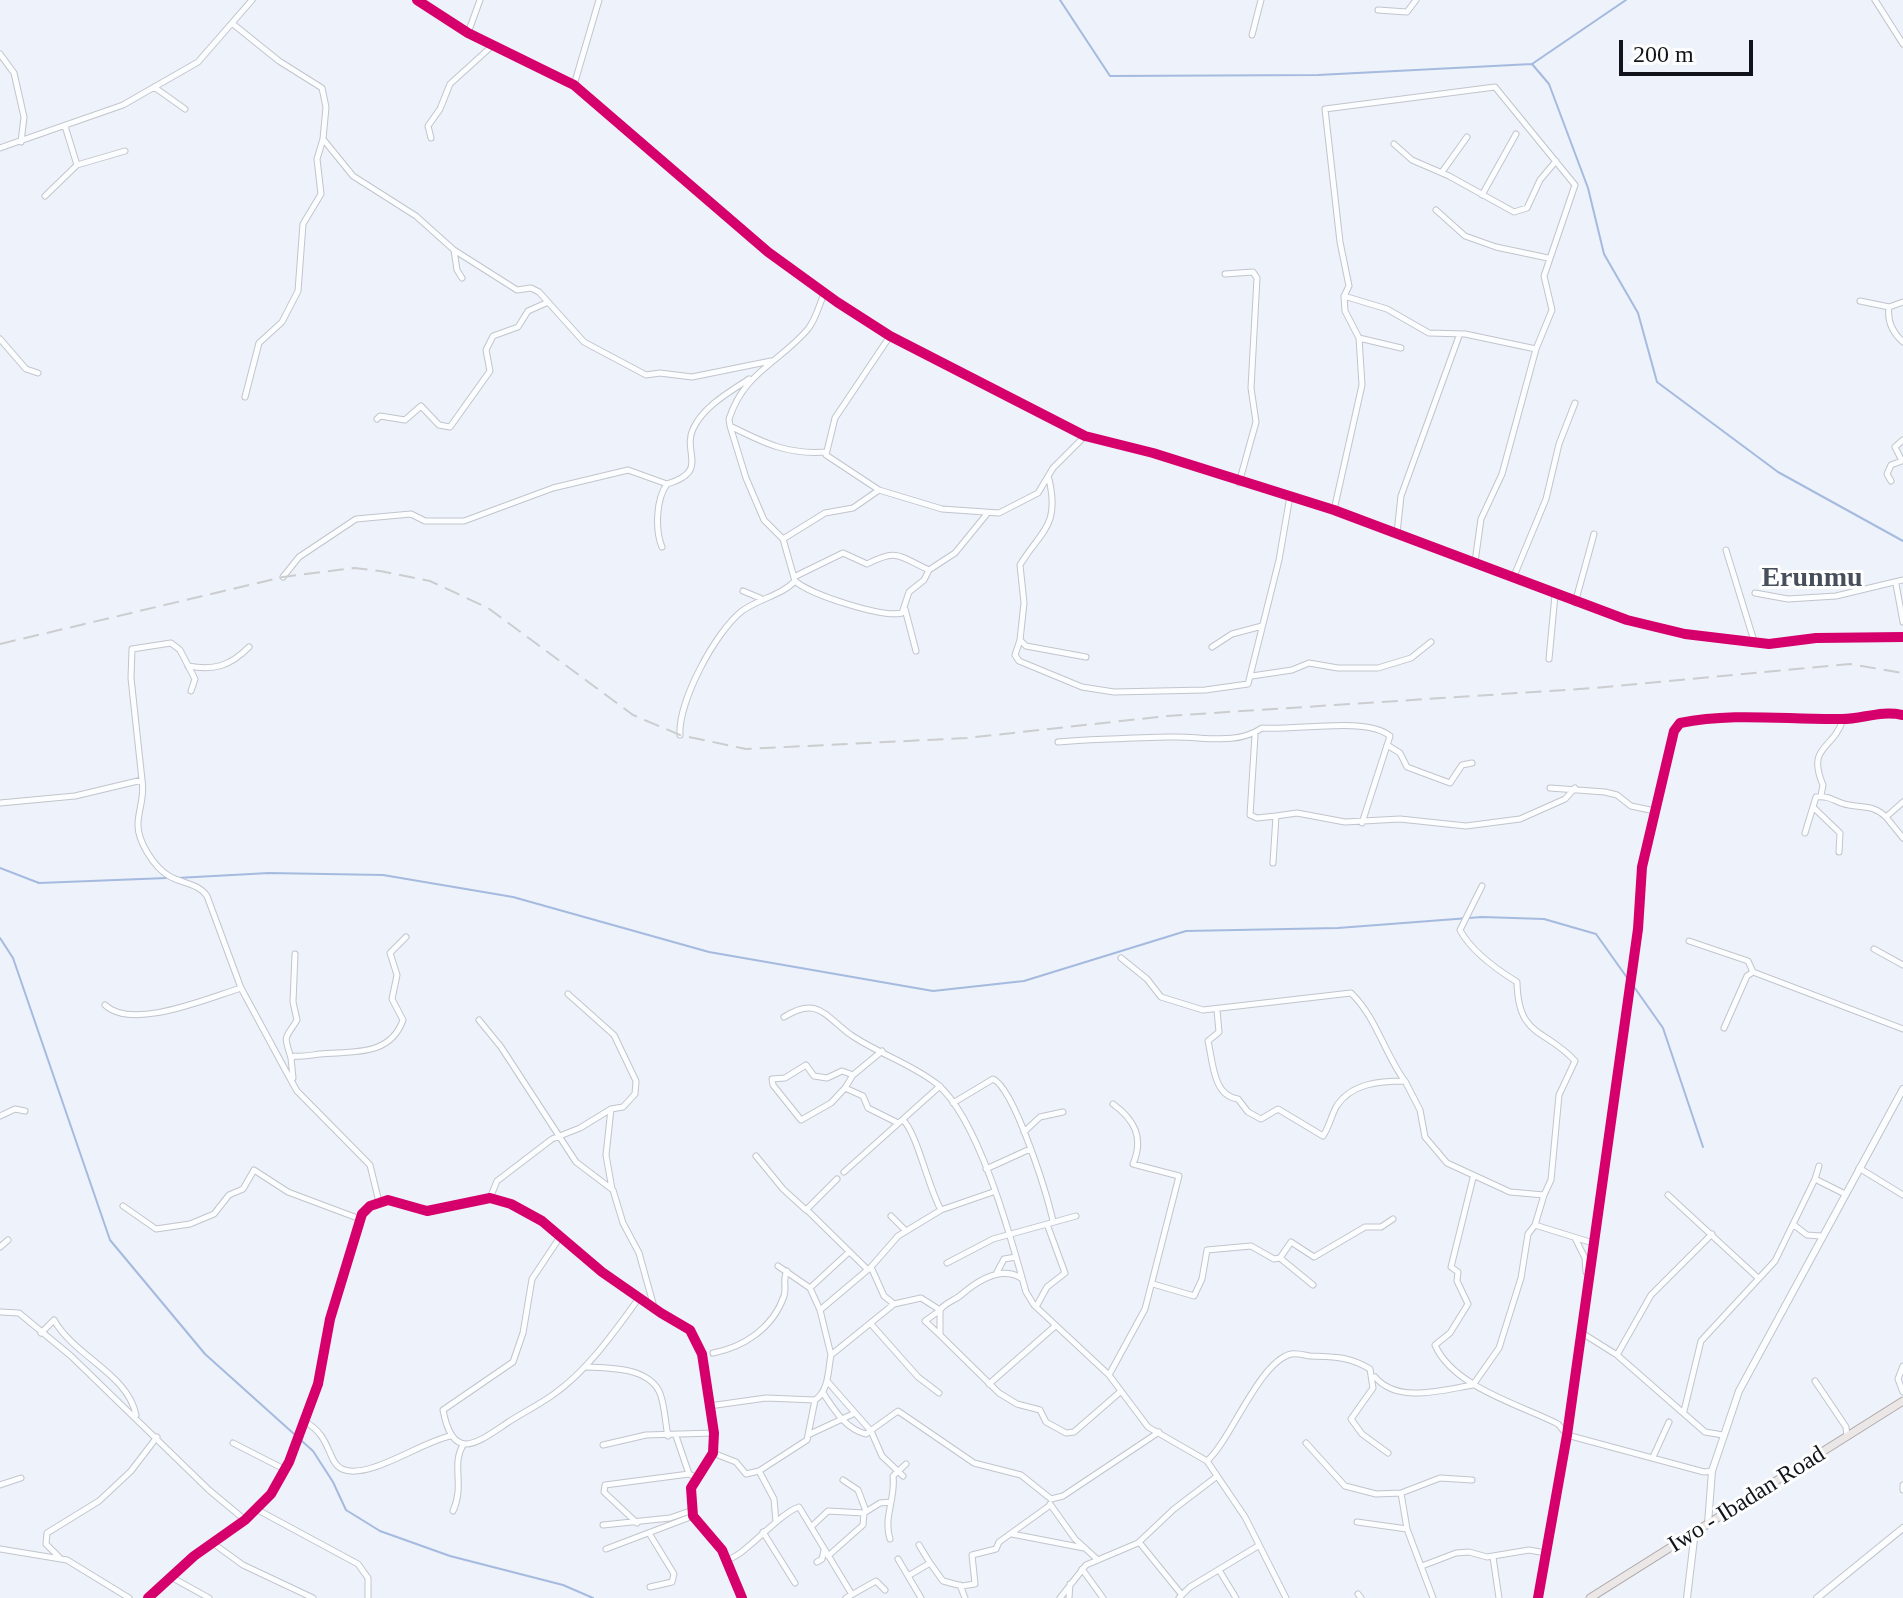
<!DOCTYPE html>
<html>
<head>
<meta charset="utf-8">
<style>
  body { margin:0 }
  #map { position:relative; width:1903px; height:1598px; overflow:hidden; background:#eef2fa; font-family:Georgia,serif }
  canvas { display:block }
  .scale { position:absolute; left:1619px; top:40px; width:134px; height:36px; box-sizing:border-box; border:4px solid #11141a; border-top:0; padding-left:10px; font-size:24px; line-height:28px; white-space:nowrap; color:#11141a; -webkit-text-stroke:6px #fefefe; paint-order:stroke }
</style>
</head>
<body>
<div id="map">
<canvas width="1903" height="1598"></canvas>
<div class="scale">200 m</div>
</div>
<script>
const context = document.querySelector('canvas').getContext('2d');
context.lineJoin = 'round';
function stroke(path, color, width, dash) { context.strokeStyle = color; context.lineWidth = width; context.lineCap = dash ? 'butt' : 'round'; context.setLineDash(dash || []); context.stroke(path); }
function label(font, color, halo, rows, align = 'center') {
  context.font = font + ' Georgia,serif'; context.lineWidth = 6; context.setLineDash([]); context.textBaseline = 'middle'; context.strokeStyle = halo; context.fillStyle = color; for (const [text, x, y, turn = 0] of rows) {
    context.save(); context.translate(x, y); context.rotate((+turn || 0) * Math.PI / 180); context.textAlign = isNaN(turn) ? turn : align; if (halo) context.strokeText(text, 0, 0); context.fillText(text, 0, 0); context.restore();
  }
}
stroke(new Path2D(`
  M1060,0l50,76 208,-1 214,-11 94,-64
  M1532,64l17,20 39,104 16,66 34,59 19,69 121,90 125,69
  M0,868l39,15 128,-5
  M177,878l92,-5 114,2 130,22 196,55 224,39 91,-10 162,-50 152,-3 144,-11 62,2 52,15 32,45
  M0,938l13,20 97,282 95,114 108,97 20,31 13,28 34,21 70,25 113,29 30,13
  M1632,984l31,44 40,119`), '#a5badf', 2);
const minor = new Path2D(`
  M417,0l51,33 106,52 194,167 69,50 53,34 195,100 68,17 181,57 293,110 58,14 84,10 47,-6 87,-1
  M1875,0l28,44
  M1378,10l29,2 9,-12
  M233,24l46,37 43,27 4,19 -3,32 -6,20 4,35 -18,30 -5,67 -16,31 -23,21 -14,54
  M468,33l12,-33
  M1252,35l9,-35
  M0,54l14,19 10,44 -3,25
  M574,85l25,-85
  M154,87l31,22
  M431,138l-3,-12 12,-17 10,-25 43,-39
  M323,139l30,37 63,40 38,34
  M1394,144l18,16 37,16 65,36 13,-4 13,-28 16,-19
  M0,148l123,-43 75,-43 54,-62
  M77,165l48,-14
  M1442,172l25,-35
  M1482,195l34,-61
  M45,196l32,-31 -12,-39
  M1436,210l29,26 31,11 52,11
  M1225,274l28,-2 4,6 -6,110 5,34 -17,61
  M462,278l-5,-8 -3,-20 63,40 14,-2 8,4 45,50 62,33 14,-2 32,4 79,-16
  M824,294c-5,11 -8,25 -16,35 -29,34 -64,43 -79,90l1,7c34,17 58,29 96,26
  M1344,296l43,13 42,24 36,1 71,15
  M1860,301l29,6
  M1903,302l-14,5c-2,14 4,26 14,35
  M1359,338l42,10
  M0,339l26,30 12,4
  M377,419l3,-3 25,4 16,-14 18,19 11,2 40,-56 -4,-21 7,-14 25,-9 10,-16 18,-8
  M1049,479c11,48 -8,51 -29,86l4,38 -4,37 6,6 60,11
  M1891,481l-4,-7 4,-9 11,-4 -7,-14 8,-7
  M879,490l-53,-35 9,-37 55,-82
  M1334,510l28,-125 -3,-47 -14,-27 -1,-15 5,-10 -9,-44 -15,-133 170,-22 80,98 -31,91 8,34 -16,39 -34,125 -21,45 -6,43
  M1397,533l4,-37 58,-160
  M783,539l42,-26 28,-5 26,-18 63,19 57,4 39,-20 15,-25 32,-32
  M662,547c-7,-17 -6,-48 5,-63 43,-13 15,-31 26,-55 11,-23 35,-36 56,-50
  M1726,550l28,91
  M796,576l47,-23 24,11c31,-16 31,-8 62,6
  M1514,576l32,-77 13,-55 16,-41
  M283,577l16,-20 57,-38 55,-5 14,7h39l89,-33 75,-18 39,14
  M795,581c16,14 88,37 107,32l7,-21 15,-12 5,-10 26,-17 31,-38
  M1896,584l7,38
  M743,591l17,7
  M1755,593l33,6 48,-3 67,-16
  M1575,603l19,-69
  M905,609l11,42
  M1020,640l-5,15 4,6 63,26 32,5 91,-2 43,-6 31,-124 11,-64
  M1212,647l20,-13 30,-8
  M1549,659l6,-64
  M188,666c26,5 42,0 61,-19
  M1252,676l40,-6 17,-7 29,5h40l33,-10 20,-16
  M680,735c-2,-33 35,-103 62,-124 16,-12 40,-16 53,-30l-12,-42 -19,-19 -18,-42 -16,-52
  M1255,735l-5,80 7,3 19,-2
  M1058,742c37,-3 76,-4 113,-5 32,-1 64,9 91,-9 32,3 105,-12 128,8l-28,87
  M1387,745l13,8 7,14 43,16 12,-18 10,-2
  M142,780l-11,-102 1,-29 39,-6 9,7 15,29 -4,12
  M1550,788l55,4 12,3 14,11 24,5
  M1821,795l2,-10c-17,-40 11,-35 20,-66
  M0,803l75,-7 67,-16c3,16 -3,27 -4,43 -1,18 16,44 31,53 14,8 29,7 38,20l34,92 46,85 10,18 73,74 9,37
  M1813,807l27,26 -1,19
  M1886,817l17,21
  M1805,833l11,-36c14,-2 20,6 33,8 14,3 25,0 37,12l17,-15
  M1273,863l3,-47 21,-3 48,9 55,-3 66,7 54,-7 45,-20 10,-11
  M1482,886l-22,44c11,21 36,39 57,52 1,56 28,46 58,79l-16,34 -8,85 -7,15
  M1689,941l59,20 5,11
  M1874,949l29,16
  M1121,958l26,21 14,18 42,13 148,-17c25,24 33,59 53,87
  M1753,972l150,57
  M105,1005c27,26 103,-7 136,-17
  M1217,1010l2,22 -11,9c5,21 5,55 30,58l10,13 13,7 17,-10 45,27c6,-9 8,-19 13,-29 15,-24 44,-26 69,-26l15,29 5,27 22,26 63,29 34,3 -9,30 58,18
  M784,1017c33,-21 40,-2 67,18 28,19 59,28 86,49 42,35 74,154 89,208l8,13 75,70 39,52 59,34 38,56 41,81
  M479,1020l22,27 75,115 37,28 10,33 16,30 15,54
  M1724,1028l23,-52 6,-4
  M291,1058c-8,-25 -6,-18 6,-38l-4,-18 2,-48
  M853,1075l-11,-4 -15,7 -13,-2 -8,-11 -21,13 -13,1 1,6 28,35 30,-17 14,-15 18,8 5,12 30,15
  M293,1078l-2,-20 4,-2c9,1 17,-1 25,-2 32,-3 70,3 83,-34l-11,-21 5,-24 -7,-22 16,-16
  M845,1088l8,-13 29,-24
  M953,1103l40,-24c22,10 54,116 60,142
  M611,1109l-5,46 6,34
  M0,1116l15,-7 10,2
  M903,1120c14,13 25,67 38,90
  M1024,1132l16,-15 23,-5
  M756,1156l27,33 23,21 31,-31
  M1819,1166l-4,13 30,15
  M1859,1168l44,27
  M986,1169l44,-20
  M844,1172l96,-86
  M1473,1178l-22,89 7,5 -1,9 11,23 -18,29 -15,12c18,42 86,60 123,79l9,11 137,37 8,-1
  M1668,1195l89,82
  M490,1198l7,-17 55,-42 28,-11 31,-19 12,-2 12,-13 1,-13 -22,-46 -46,-41
  M123,1206l33,23 34,-5 24,-10 15,-19 14,-6 11,-19 34,22 72,27
  M807,1210l59,58
  M891,1216l15,15
  M1794,1225l13,10 14,1
  M560,1237l-28,42 -9,54 -10,29 -70,48c10,53 34,33 64,13 15,-10 32,-18 47,-29 34,-24 61,-63 85,-96
  M1576,1240l9,18 1,14
  M0,1247l8,-7
  M1280,1258l11,-16 23,15 51,-30h16l12,-8
  M947,1263l46,-24 83,-23
  M778,1266l32,22
  M871,1267l13,29 10,8
  M996,1274l8,-15 12,-2
  M1153,1284l41,12 8,-17 5,-29 44,-4 23,13 6,-1 33,27
  M1036,1307l11,-20 18,-14 -18,-49
  M820,1310l-10,-22 39,-36
  M940,1310v25l59,58 18,11 23,6 6,12 20,11 8,-1 46,-40
  M939,1311l-14,10 15,14
  M0,1312l19,1 52,43 138,134 36,30
  M871,1324l47,53 21,16
  M41,1333l13,-13c21,37 74,54 82,95
  M1582,1333l35,22 88,77 18,3
  M713,1353c31,-6 60,-25 71,-57 3,-10 -2,-16 3,-25
  M831,1355l-11,-45 51,-43 27,-31 43,-26 52,-18
  M1617,1355l34,-60 61,-61
  M1903,1366l-5,13 5,13
  M586,1367c23,1 60,0 73,24 6,12 6,32 9,45
  M1109,1375l36,-66 34,-133 -46,-12c11,-26 2,-44 -20,-60
  M1375,1377c23,27 67,13 98,8l26,-37 22,-70 7,-44 7,-9
  M827,1381l44,50 11,25 21,20
  M1815,1381l31,46 1,10
  M989,1384l65,-57
  M823,1393c11,16 22,36 43,41l32,-23 76,52 47,12 30,24 12,-3 96,-64
  M709,1406l57,-8 49,2c14,-9 13,-30 16,-45l63,-51 27,-6 19,12c6,-8 14,-9 21,-15 15,-13 39,-30 60,-17
  M1684,1411l17,-70 74,-80 40,-82
  M304,1421c28,15 23,41 38,48 26,12 82,-29 109,-33
  M810,1434l45,-21
  M676,1436l13,38
  M233,1443l51,26
  M1306,1443l39,43 31,8 25,-1 39,-15 32,2
  M603,1445l43,-10 68,-2
  M713,1453l23,9 10,12 13,-3 48,-31 8,-40
  M1653,1457l16,-35
  M1207,1461c24,-21 52,-99 84,-107 6,-1 13,1 19,2 24,1 38,0 60,13l3,19 -22,31 11,15 26,19
  M759,1471l15,28 2,23
  M843,1480l15,10 8,21
  M0,1485l21,-7
  M1903,1485v5
  M1401,1493l6,36 26,69
  M1050,1504l25,35 23,21
  M256,1509l102,55 10,14v20
  M453,1511c12,-26 -2,-46 10,-66
  M1357,1522l50,7
  M637,1523l-33,-31 1,-7 84,-11 6,3
  M603,1525l67,-7 23,-8
  M811,1527l17,-16 36,2
  M763,1532l32,51
  M649,1533l25,41 -2,8 -22,5
  M1012,1534l72,14
  M890,1539c-7,-22 6,-41 3,-63l13,-12
  M1139,1542l43,53
  M214,1544l29,21 70,33
  M919,1545l11,18
  M0,1549l67,11 62,38
  M606,1549l87,-33
  M828,1556l35,-31 1,-12 16,-10 11,-1
  M59,1557l-13,-13 1,-11 52,-32 32,-30 26,-34
  M1493,1557l6,41
  M727,1559c14,1 52,-46 72,-52l52,86
  M898,1559l23,39
  M817,1562l5,-3 2,-9
  M1422,1566l34,-13 13,-1 18,5 42,-7 17,3
  M1082,1569l21,29
  M1219,1570l17,28
  M908,1576l22,-13 13,18 19,5 13,-2 -3,-29 24,-6 3,-7 50,-36
  M171,1577l38,21
  M960,1585l5,13
  M1358,1594l3,4
  M148,1598l46,-42 51,-36 26,-26 18,-32 29,-78 12,-65 32,-105 8,-8 18,-6 39,11 63,-13 21,6 31,17 60,51 59,41 29,17 12,24 12,79 -1,20 -22,35 2,28 29,34 20,48
  M846,1598l30,-17 9,9
  M1060,1598l26,-33 52,-22 36,-34 42,-32
  M1069,1598l1,-14
  M1179,1598l11,-11 68,-41
  M1538,1598l29,-163 71,-506 4,-62 32,-136 6,-8c55,-11 106,-3 162,-4 21,0 38,-9 61,-4`);
const tertiary = new Path2D(`
  M1708,1524l4,-53 27,-80 164,-302
  M1687,1598l8,-67
  M1817,1598l86,-70`);
const primary = new Path2D(`
  M1590,1598l313,-197`);
stroke(minor, '#c1c5cc', 7);
stroke(tertiary, '#c1c5cc', 8);
stroke(primary, '#ada6a8', 9);
stroke(minor, '#fcfdfe', 5);
stroke(tertiary, '#fcfdfe', 6);
stroke(primary, '#ebe7e7', 7);
stroke(new Path2D(`
  M0,644l283,-67 71,-9 26,3 50,10 58,27 145,107 47,20 66,14 221,-11 200,-22 428,-28 255,-24 53,9`), '#cbcdcf', 2, [16, 8]);
stroke(new Path2D(`
  M417,0l51,33 106,52 194,167 69,50 53,34 195,100 68,17 181,57 293,110 58,14 84,10 47,-6 87,-1
  M148,1598l46,-42 51,-36 26,-26 18,-32 29,-78 12,-65 32,-105 8,-8 18,-6 39,11 63,-13 21,6 31,17 60,51 59,41 29,17 12,24 12,79 -1,20 -22,35 2,28 29,34 20,48
  M1538,1598l29,-163 71,-506 4,-62 32,-136 6,-8c55,-11 106,-3 162,-4 21,0 38,-9 61,-4`), '#d6006c', 10);
label('24px', '#11141a', '#fefefe', [
  ["Iwo - Ibadan Road",1747,1500,-32]
]);
label('bold 28px', '#484f5c', '#fefefe', [
  ["Erunmu",1812,579]
]);
</script>
</body>
</html>
